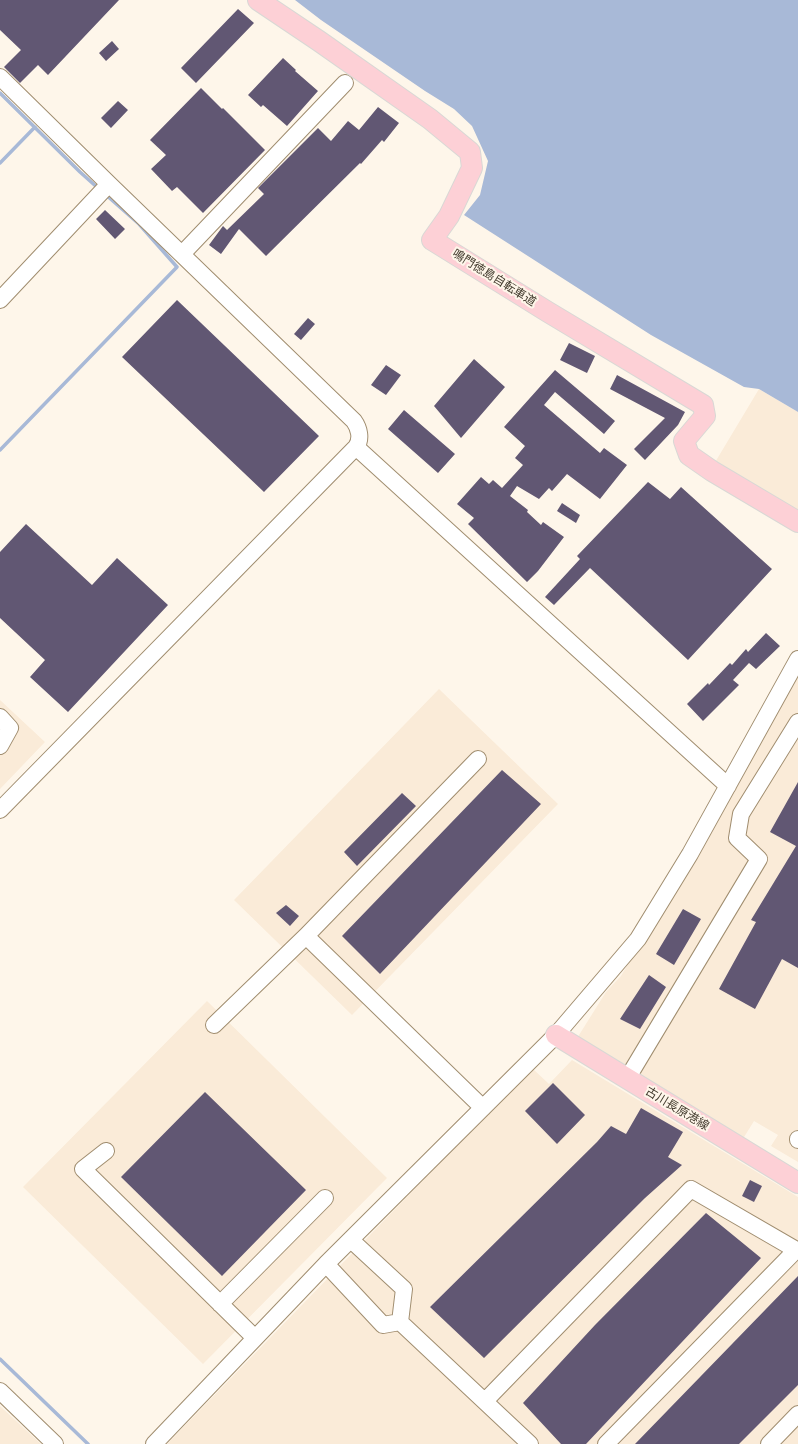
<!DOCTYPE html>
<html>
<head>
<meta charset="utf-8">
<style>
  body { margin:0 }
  canvas { display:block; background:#fef6ea }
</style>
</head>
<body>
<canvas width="798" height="1444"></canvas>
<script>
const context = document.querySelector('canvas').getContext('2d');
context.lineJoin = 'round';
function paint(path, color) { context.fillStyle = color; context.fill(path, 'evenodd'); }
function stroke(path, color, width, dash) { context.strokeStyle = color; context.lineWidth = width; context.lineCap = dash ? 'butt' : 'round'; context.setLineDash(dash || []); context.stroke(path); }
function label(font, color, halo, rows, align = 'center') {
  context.font = font + ' Manrope,"Noto Sans JP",sans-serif'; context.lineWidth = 4; context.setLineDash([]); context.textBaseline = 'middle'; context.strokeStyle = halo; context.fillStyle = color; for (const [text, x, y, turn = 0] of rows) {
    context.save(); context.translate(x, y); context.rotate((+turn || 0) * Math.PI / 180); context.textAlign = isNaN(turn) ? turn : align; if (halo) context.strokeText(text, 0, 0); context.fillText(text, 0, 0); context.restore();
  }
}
paint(new Path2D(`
  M759,389l39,23v103l-84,-51z
  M798,676v486l-27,-16 7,-11 -24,-14 -13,21 -167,-99 32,-51 15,-16z
  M439,689l119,115 -206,211 -118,-115z
  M0,700l45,42 -45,47z
  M207,1001l180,177 -184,186 -180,-177z
  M572,1060l226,137v247h-631l365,-376 17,16z
  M0,1406l41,38h-41z`), '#faebd8');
paint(new Path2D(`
  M295,0h503v412l-39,-23 -15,-2 -93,-52 -187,-120 16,-20 8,-34 -16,-35 -18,-17 -29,-18 -104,-71z`), '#a8b9d7');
stroke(new Path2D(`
  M0,93l80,79 19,17
  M0,163l35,-36
  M0,450l177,-183 -38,-43 -34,-30
  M0,1359l88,85`), '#a8b9d7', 3.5);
paint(new Path2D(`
  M0,0h119l-71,75 -10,-10 -18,18 -16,-16 17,-17 -21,-20z
  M238,9l16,14 -58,60 -15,-15z
  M112,41l7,8 -13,12 -7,-8z
  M283,58l13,12 -1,1 23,20 -31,35 -24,-21 -2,2 -13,-12z
  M201,88l21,21 1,-1 42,42 -62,63 -26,-26 -5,4 -21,-22 15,-14 -16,-15z
  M118,101l10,9 -17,18 -10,-10z
  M378,107l21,16 -15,19 -2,-2 -21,24 -1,-1 -94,93 -27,-27 -18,25 -12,-9 14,-19 4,4 37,-36 -6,-6 60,-60 13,13 17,-20 11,9z
  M105,210l20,19 -10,10 -19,-20z
  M177,300l142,136 -55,56 -142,-135z
  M308,318l7,6 -14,16 -7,-6z
  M569,343l26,13 -8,17 -27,-13z
  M474,359l31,28 -44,51 -27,-32z
  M386,365l15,10 -15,20 -15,-10z
  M555,370l60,51 -11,13 -49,-42 -11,13 56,48 4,-5 23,17 -27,34 -33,-25 -15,17 -3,-3 -10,11 -22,-13 -7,10 18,14 -1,2 14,13 2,-3 21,15 -26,34 -11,11 -59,-58 6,-6 -17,-14 24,-27 8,7 4,-4 9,8 21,-23 -8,-7 10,-12 -21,-19z
  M617,375l68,37 -7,13 -33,35 -11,-11 31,-31 -55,-29z
  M404,410l51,44 -17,19 -50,-44z
  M648,482l22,17 11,-12 91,82 -84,91 -98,-92 -36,37 -9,-8 35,-38 -3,-3z
  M562,503l18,12 -4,8 -19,-12z
  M26,524l66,61 25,-27 51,47 -100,107 -38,-35 15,-17 -45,-42v-66z
  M766,633l14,13 -24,23 -7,-6 -16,17 6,5 -36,36 -16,-17 21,-21 1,2 21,-22 2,2 14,-16 2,3z
  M502,770l39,34 -161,170 -38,-38z
  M798,782v186l-16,-9 -27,50 -36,-20 37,-67 -5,-2 45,-74 -26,-14z
  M402,793l14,13 -59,60 -13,-14z
  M286,905l13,11 -9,10 -14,-13z
  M683,909l18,10 -27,46 -18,-11z
  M649,975l17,12 -26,42 -20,-10z
  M553,1083l32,32 -28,29 -32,-33z
  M205,1092l101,98 -84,86 -101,-99z
  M641,1108l42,24 -15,25 14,8 -37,33 -161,160 -54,-51 167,-165 14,-16 15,8z
  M750,1180l12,6 -8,16 -12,-6z
  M706,1213l55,45 -175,186h-25l-38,-41 72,-78z
  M798,1276v109l-59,59h-104z`), '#615773');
const minor = new Path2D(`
  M0,77l109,107 245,237c5,7 8,18 2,26l-356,363
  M182,254l163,-171
  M0,300l109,-116
  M356,447l372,339
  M0,717l10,11 -10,18
  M478,759l-172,177 177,172
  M214,1025l92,-89
  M627,1079l132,-220 -22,-21 4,-24 57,-92
  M798,1139v1
  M106,1151l-23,18 172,169
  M351,1240l53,49 -4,33
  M326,1264l57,61 17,-3 130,122
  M220,1304l105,-106
  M0,1391l55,53
  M485,1401l206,-212 107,62
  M154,1444l172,-180 230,-229 82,-96 52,-85 108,-195
  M606,1444l190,-194
  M769,1444l29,-30`);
const major = new Path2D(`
  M258,0l61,41 111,78 40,33 2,16 -23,48 -17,24 116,72 155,93 2,11 -21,25 5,14 23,16 86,51
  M556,1035l242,148`);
stroke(minor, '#a08d6f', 18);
stroke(major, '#d9d8d5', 22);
stroke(minor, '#fff', 16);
stroke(major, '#fdd0d6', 20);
label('12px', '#423a2d', '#fef6ea', [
  ["鳴門徳島自転車道",494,278,32],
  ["古川長原港線",677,1109,31]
]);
</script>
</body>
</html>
